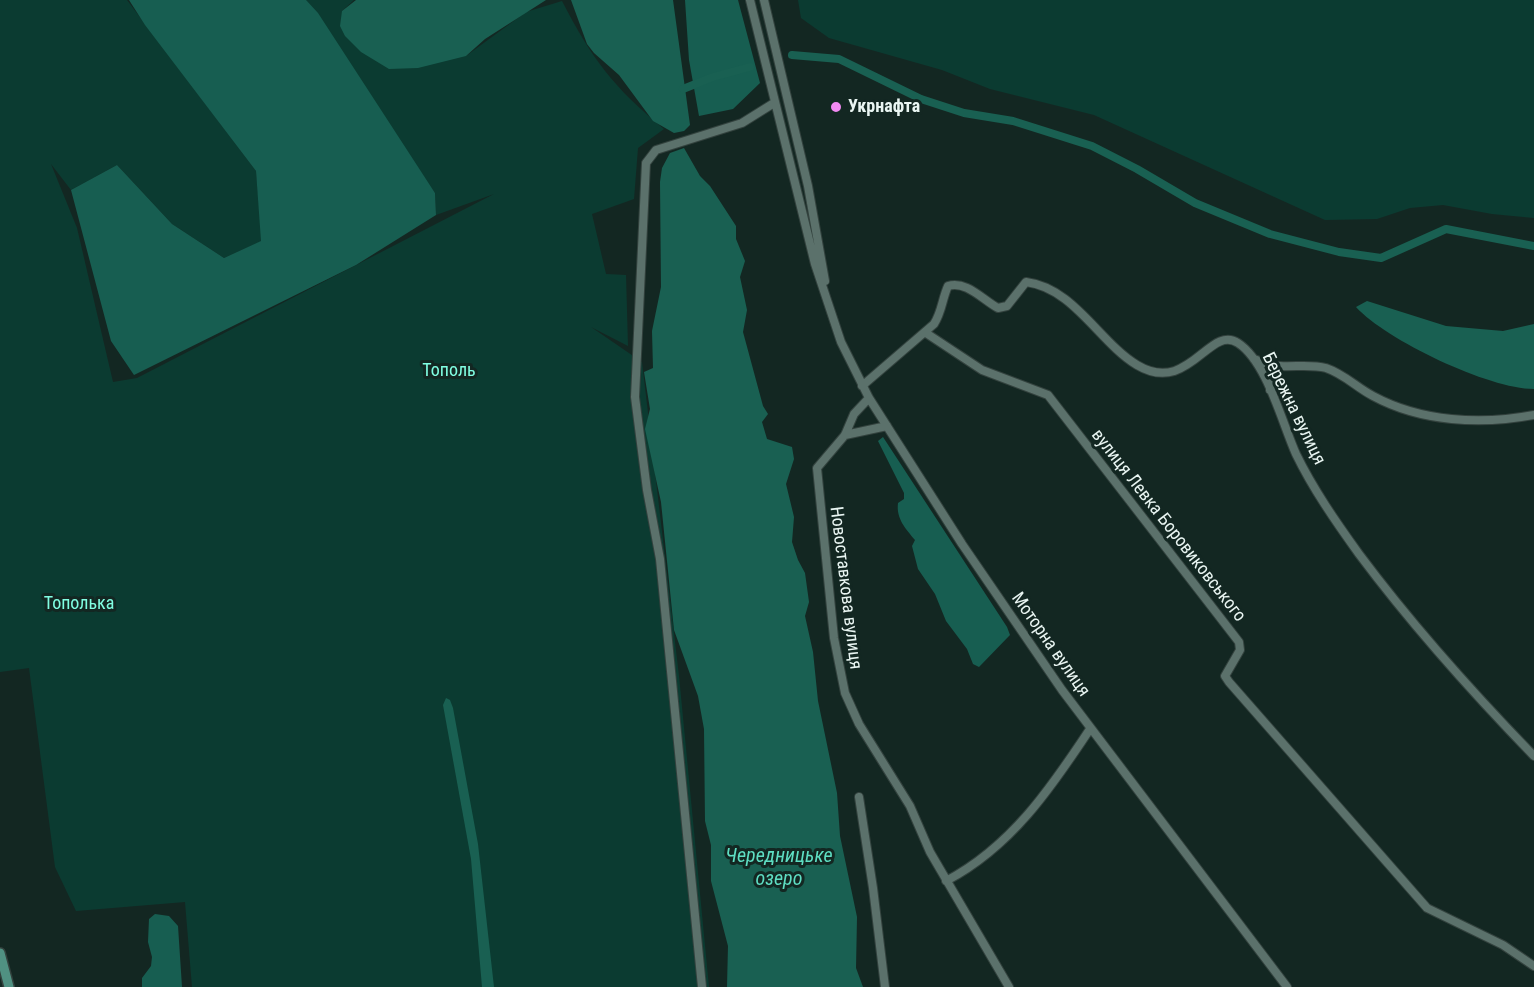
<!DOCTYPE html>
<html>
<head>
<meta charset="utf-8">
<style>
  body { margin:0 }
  canvas { display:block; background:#132722 }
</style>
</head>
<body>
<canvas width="1534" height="987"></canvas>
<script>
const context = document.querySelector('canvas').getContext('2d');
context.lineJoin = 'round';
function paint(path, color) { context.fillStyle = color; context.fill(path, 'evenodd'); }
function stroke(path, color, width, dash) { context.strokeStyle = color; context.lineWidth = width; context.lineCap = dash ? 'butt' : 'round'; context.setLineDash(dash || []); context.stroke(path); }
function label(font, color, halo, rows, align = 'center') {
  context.font = font + ' "Roboto Condensed",sans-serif'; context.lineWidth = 6; context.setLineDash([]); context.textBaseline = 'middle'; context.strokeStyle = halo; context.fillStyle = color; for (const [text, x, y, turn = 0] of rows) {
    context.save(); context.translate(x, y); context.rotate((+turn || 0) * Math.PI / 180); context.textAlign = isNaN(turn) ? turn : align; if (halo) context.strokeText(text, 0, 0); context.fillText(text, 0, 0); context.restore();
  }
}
paint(new Path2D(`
  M0,0h127l129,171 6,70 -38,17 -52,-34 -55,-59 -46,25 -20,-26 26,64 36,154 24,-4 357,-184 -58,21 -1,-22 -132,-193h51l-12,11 124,45 60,-44 36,-11c30,58 51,86 102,128l-26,19 -4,51 -42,15 14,60 20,1 2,71 -37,-19 51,35 37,314 30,311h-517l-7,-85 -109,9 -21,-44 -26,-199 -29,4z
  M798,0h736v218l-42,-4 -49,-9 -33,3 -33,11 -52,1 -231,-105 -104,-26 -48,-19 -113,-32 -28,-20z`), '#0b3b31');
paint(new Path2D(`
  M129,0h177l12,13 117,180 1,22 -80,50 -222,110 -23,-34 -40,-151 46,-25 55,59 52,34 37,-17 -5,-70 -111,-146z
  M685,0h53l22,83 -27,26 -34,7 -10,-56z
  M883,437l124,190 3,8 -31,32 -6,-3 -6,-15 -21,-28 -11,-27 -17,-25 -6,-23 3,-6c-9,-11 -19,-21 -17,-37l6,-4v-6l-26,-52z
  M155,914l14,2 9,10 4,61h-40v-9l9,-12 1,-9 -4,-15 1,-23z`), '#175e51');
paint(new Path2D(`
  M356,0h190l-61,39 -19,17 -48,12 -29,1 -28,-17 -16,-16 -5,-10 2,-15z
  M571,0h102l17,125 -6,6 -10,2 -21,-12 -34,-46 -25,-22 -7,-9z
  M684,148l16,28 10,10 26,40v13l9,22 -5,16 7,33 -4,22 20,74 5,8 -6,8 5,17 25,8 2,12 -8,25 8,33 -2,25 6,18 7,13 4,29 -4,14 8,36 5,49 19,92 3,43 17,81 -1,51 7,19h-136l1,-41 -17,-65v-36l-6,-24 -1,-92 -6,-33 -24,-66 -13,-128 -16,-73 5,-20 -6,-37 9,-4 -1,-37 9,-44 -1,-105 2,-14 8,-15z
  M1367,301l79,25 57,5 31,-7v65c-45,0 -148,-49 -178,-82z
  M446,698l4,2 3,8 25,136 16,143h-12l-11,-128 -28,-154z`), '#196052');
stroke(new Path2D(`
  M792,55l47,4 82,40 43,14 49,8 79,25 45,23 58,34 75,31 69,18 42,6 65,-29 88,17
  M683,89l30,-12 37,-10`), '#196052', 8);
const minor = new Path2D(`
  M750,0l65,264 26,78 28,56 93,146 100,146 225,297
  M764,0l44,186 17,95
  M926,333l56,37 66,25 191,247 1,8 -15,26 4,6 198,226 76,37 31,21
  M1254,359c8,3 17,7 26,7 15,1 31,-2 46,2 18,6 30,19 47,28 48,26 108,29 161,19
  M862,386l72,-62c8,-12 8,-25 14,-38 18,-6 35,14 50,22l9,-2 19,-24c48,6 73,60 111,83 52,31 72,-41 101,-22 29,19 44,80 58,111 17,35 40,68 63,100 53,71 113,138 175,202
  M1270,390l7,-23
  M869,398l-15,16 -9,21 -28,33 17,170 11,55 14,31 51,82 20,46 79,135
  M845,435l42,-9
  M859,797l14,91 12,99
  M946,881c65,-34 105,-93 144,-152
  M702,987l-42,-428 -13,-69 -12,-93 11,-234 10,-13 86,-27 32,-20`);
const major = new Path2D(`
  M0,953l9,34`);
stroke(minor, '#33423e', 10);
stroke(major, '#33423e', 12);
stroke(minor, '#5b716b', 8);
stroke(major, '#509182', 9);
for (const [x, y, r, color] of [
  [836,107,6,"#f28af2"]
]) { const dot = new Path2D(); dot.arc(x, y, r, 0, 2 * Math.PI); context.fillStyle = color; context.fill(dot); stroke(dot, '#132722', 2); }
label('bold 18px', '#e9f5f2', '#132722', [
  ["Укрнафта",848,107]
], 'left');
label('18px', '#80fee2', '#132722', [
  ["Тополь",449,371],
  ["Тополька",79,604]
]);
label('18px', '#e9f5f2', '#132722', [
  ["Бережна вулиця",1293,409,64],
  ["вулиця Левка Боровиковського",1168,526,52],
  ["Новоставкова вулиця",845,588,83],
  ["Моторна вулиця",1050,645,55]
]);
label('italic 20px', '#5edec3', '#132722', [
  ["Чередницьке",779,857],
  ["озеро",779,880]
]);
</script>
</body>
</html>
